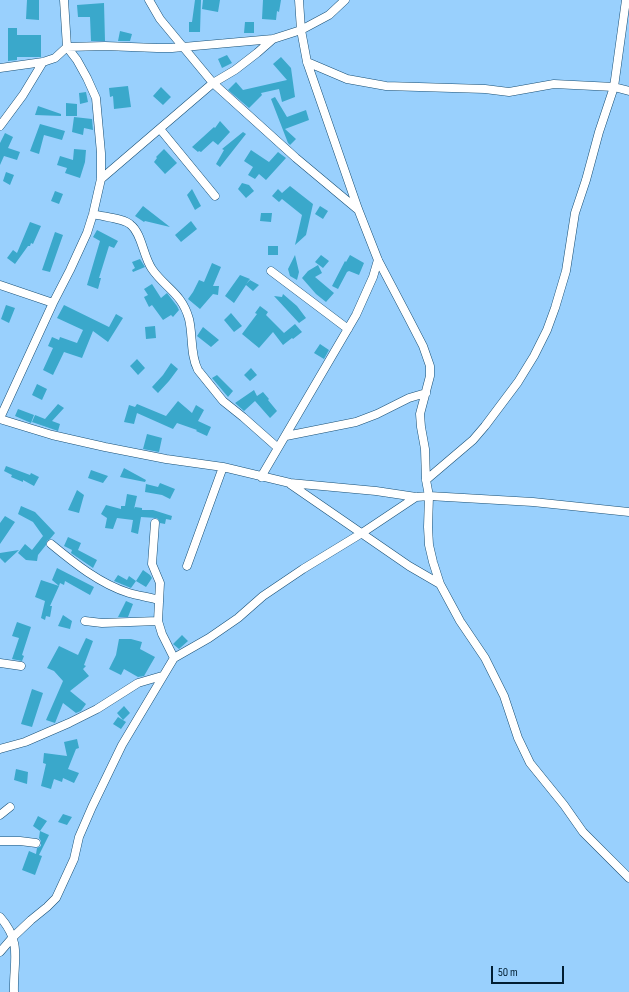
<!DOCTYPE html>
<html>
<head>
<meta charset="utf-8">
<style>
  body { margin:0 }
  #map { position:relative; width:629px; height:992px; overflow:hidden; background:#99d0fd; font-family:"Sofia Sans Condensed",sans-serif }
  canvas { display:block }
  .scale { position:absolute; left:491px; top:966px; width:73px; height:18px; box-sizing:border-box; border:2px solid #011e32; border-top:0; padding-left:5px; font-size:12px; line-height:14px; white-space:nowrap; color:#011e32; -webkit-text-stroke:3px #99d0fd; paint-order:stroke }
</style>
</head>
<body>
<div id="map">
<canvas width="629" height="992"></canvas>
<div class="scale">50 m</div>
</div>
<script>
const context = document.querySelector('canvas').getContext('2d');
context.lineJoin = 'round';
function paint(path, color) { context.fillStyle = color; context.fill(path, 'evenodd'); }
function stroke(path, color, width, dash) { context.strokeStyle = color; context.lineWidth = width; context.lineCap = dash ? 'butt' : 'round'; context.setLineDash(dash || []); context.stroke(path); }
paint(new Path2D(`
  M27,0h12v20l-13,-1z
  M195,0h6l-1,32h-11v-10h3z
  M203,0h17l-2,12 -16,-3z
  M263,0h18l-2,12 -2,-1 -1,9 -14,-1z
  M104,3l1,38h-14l-1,-24h-12l-1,-12z
  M245,22h9v11h-10z
  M8,28h9v7h24v22h-24v3l-9,1z
  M120,31l12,3 -2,7h-12z
  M227,55l5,8 -10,5 -4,-9z
  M281,57l10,11 4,29 -13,5 -3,-13 -18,4 1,2 -13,13 -21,-18 8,-8 7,8 44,-10 -14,-16z
  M128,86l3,21 -17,2 -1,-13 -3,1 -1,-9z
  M161,87l10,10 -8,8 -10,-9z
  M86,92l2,10 -8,2 -1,-11z
  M275,97l12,20 19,-7 3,10 -24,9 11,10 -6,6 -2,-2 -17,-44z
  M66,103l11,1v12h-11z
  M38,106l23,8v2l-26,-1z
  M74,117l18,2 1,11 -9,-2 -1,7 -11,-3z
  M220,121l10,11 -12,13 -5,-4 -12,11 -2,-1 -1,1 -6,-5 22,-20 1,1z
  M40,124l25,7 -3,9 -18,-5 -5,19 -9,-3z
  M243,132l3,2 -26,33 -4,-3 8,-14 -2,-1z
  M5,133l8,4 -5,11 12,4 -3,8 -13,-4 -4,9v-22z
  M74,149l12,1 -1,12 -5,16 -15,-5 2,-5 -10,-3 3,-9 13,4z
  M164,149l13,14 -12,11 -11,-12 3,-4 -1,-1z
  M251,150l18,12 9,-10 8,6 -20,22 -7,-6 -4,5 -7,-4 5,-8 -9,-6z
  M6,172l8,3 -4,10 -7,-4z
  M242,183l7,2 5,6 -8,7 -8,-9z
  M290,186l23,18 -7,31 -11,10 7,-30 -20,-16 -3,3 -7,-6 6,-7 4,4z
  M192,189l9,17 -6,4 -8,-15z
  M55,191l8,3 -4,10 -8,-3z
  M143,206l27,21 -25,-6 -1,1 -9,-6z
  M320,206l8,5 -5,8 -8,-5z
  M261,213h11l-1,9 -11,-1z
  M191,221l6,8 -16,13 -6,-7z
  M30,222l11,4 -8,18 -2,-1 -1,3h-2l-13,18 -8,-6 6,-8 4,3z
  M97,230l21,11 -4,7 -5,-2 -10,32h2l-3,11 -11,-4 13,-44 -7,-4z
  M55,232l8,3 -13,37 -8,-2z
  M268,246h10v9h-10z
  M295,255l4,17 -2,8 -7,-4 -2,-7z
  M321,255l8,6 -6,7 -8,-6z
  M350,255l14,8 -5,12 -10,-4 -2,1 -9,17 -6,-3 13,-25 1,1z
  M140,259l5,8 -12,5 -1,-2 3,-2 -3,-6z
  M212,263l9,4 -8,19h6l-1,9 -5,-1 -13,15 -12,-10 5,-7 6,-12 5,2z
  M318,265l4,8 -7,4 19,16 -8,9 -10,-8 -14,-16 6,-7z
  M240,275l10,4 -4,5 4,-4 9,5 -6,6 -7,-6 -12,18 -9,-7z
  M152,284l9,14 6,-5 10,13 2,4 -6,7 -2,-2 -8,5 -11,-15 -3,2 -5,-10 4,-2 -4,-6z
  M283,294l14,12 9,12 -7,5 -25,-27 8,1z
  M6,305l9,3 -6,15 -8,-4z
  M64,305l45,22 7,-13 7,4 -15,24 -15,-11 -11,27 -18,-6 -11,23 -10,-5 10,-22 -5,-2 4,-9 7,3 1,-3 17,6 6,-13 -26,-12z
  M260,306l8,6 -2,3 18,18 11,-9 7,8 -9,7 -1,-1 -9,7 -10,-13 -14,16 -17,-14 15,-20 -2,-1z
  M231,313l11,13 -8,6 -10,-12z
  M155,326l1,12 -10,1 -1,-12z
  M203,327l16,13 -8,7 -14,-11z
  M320,344l9,6 -5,9 -10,-6z
  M137,359l8,9 -7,7 -8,-9z
  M171,363l7,6 -9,12 -11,12 -6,-6 11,-12z
  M251,368l6,7 -7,6 -6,-6z
  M217,375l16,16 -5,6 -16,-19z
  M37,384l10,5 -5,11 -10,-5z
  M254,390l3,6 6,-4 6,7 -1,1 9,11 -7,7 -15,-17 -11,10 -9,-8z
  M178,401l14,12 4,-8 8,5 -6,11 13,6 -4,9 -11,-5 1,-1 -20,-7 -4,6 -36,-16 -3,11 -10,-2 5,-17 6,2 2,-3 29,12z
  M58,404l6,4 -12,13 8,3 -2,7 -26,-9 3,-7 10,4z
  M18,409l16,6 -3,8 -16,-7z
  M147,434l15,4 -3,14 -16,-3z
  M6,466l24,9 1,-2 8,4 -5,9 -11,-6v2l-12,-5 1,-2 -8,-4z
  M124,468l22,12 -1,2 -25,-5z
  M91,470l17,6 -5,7 -15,-5z
  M160,483l15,6 -5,10 -8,-4 -17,-3 1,-8 12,3z
  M77,490l7,5 -5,18 -11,-3z
  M127,494l10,2 -3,13 1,-2 7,1v2h11l19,6 -1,4 -5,-1 -1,5 -5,-1 -2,-4 -2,-1 -15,-1 -3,17 -7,-2 2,-12 -16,-2 -4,11 -8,-1 2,-10 -6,-4 5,-9 15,4v-3h4z
  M21,506l14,6 20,21 -5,6 -3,2 -1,4 -8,10 -1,6 -11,-1 -8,-7 7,-9 7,6 11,-14 -10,-14 -15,-8z
  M5,516l10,6 -15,22v-21z
  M68,537l13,6 -3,7 19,10 -4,8 -22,-15 1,-3 -8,-4z
  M19,550l-14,13 -5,-5v-5z
  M57,568l37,19 -4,8 -25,-14 -1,4 -4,-2 -1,3 -7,-6z
  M143,570l7,5 2,3 -6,9 -10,-6z
  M118,575l9,5 2,-4 7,5 -5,7 -17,-7z
  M41,580l18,6 -9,20h2l-2,11 -4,-1 -1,4 -4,-2 4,-17 -10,-4z
  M126,601l7,3 -5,13h-10z
  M63,615l9,6 -2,8 -12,-3z
  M17,622l14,5 -9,28 2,1 -2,5 -10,-2 7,-21 -7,-2z
  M182,635l6,6 -9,8 -6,-5z
  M86,638l7,3 -9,24 2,1 -3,3 6,7 -19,15 16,13 -5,7 -5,2 -13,-10 -8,20 -9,-3 17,-39 -9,-10 -7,-3 12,-22 19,9z
  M119,639h12l11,3 -2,7 15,8 -11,19 -6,1 -14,-8 -3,6 -12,-6 7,-14z
  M32,689l11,4 -11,34 -11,-3z
  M124,706l6,7 -7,7 -6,-7z
  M118,717l8,5 -5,7 -8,-5z
  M77,739l2,9 -3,1 -8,20 11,4 -5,10 -11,-5 -1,4 -8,-3 -3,10 -10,-3 5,-22 -3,-1 1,-10 23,3 -3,-14z
  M16,769l12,3 -1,12 -13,-4z
  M63,814l9,3 -5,8 -9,-3z
  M38,816l9,5 -7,10 -7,-5z
  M40,831l9,4 -10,20 3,1 -7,19 -13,-5 7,-19 7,3 1,-6 4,-2v-5l-2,-3z`), '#3aa8cb');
const minor = new Path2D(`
  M149,0l11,19 53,64 83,75 61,51
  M345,0l-16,15 -28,15 6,32 51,147 20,51 30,57 15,29 7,20v10l-10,38 1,13 4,22 1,31 3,16 -1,31 1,18 4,17 7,22 20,37 25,37 19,38 14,42 12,25 34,42 19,27 46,46
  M307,62l40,17 39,7 99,3 24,3 45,-8 60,3 15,4
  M0,68l43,-6 12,-4 12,-11 38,-1 52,2h15l101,-9 28,-9 -2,-30
  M0,126l23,-31 20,-33
  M160,129l55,67
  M101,179l112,-96 22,-13 22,-17 16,-14
  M93,214c10,3 31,4 38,11 11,9 12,31 21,44 13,19 30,24 37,50 4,16 1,36 9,51l25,31 20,16 35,31
  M271,271l77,58
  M0,285l53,18
  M0,418l53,-115 17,-33 17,-37 6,-19 8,-35v-26l-5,-55 -9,-20 -10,-18 -10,-13 -3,-47
  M0,419l52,16 53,12 61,12 57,8 67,16 86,8 40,6 13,-1 104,6 96,10
  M286,436l70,-14 21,-8 32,-16 17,-5
  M261,477l95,-162 17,-38 5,-17
  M426,480l47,-40 12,-14 33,-44 16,-26 13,-26 8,-22 11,-37 9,-58 11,-33 13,-48 15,-45 12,-87
  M290,484l119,82 31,18
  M155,523l-3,41 8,19 -2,38 4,13 12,24
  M51,544c23,19 49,40 78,49 10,3 20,4 30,7
  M187,566l36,-99
  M85,621l17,2 56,-2
  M0,663l21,3
  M0,749l25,-7 44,-19 28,-14 41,-26 24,-7
  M0,815l10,-8
  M0,841h20l16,2
  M0,917c23,26 13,44 14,75
  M0,952l13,-15 18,-17 16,-13 9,-9 18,-39 5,-22 13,-30 30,-62 52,-87 35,-20 29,-20 25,-22 40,-27 59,-36 54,-36`);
stroke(minor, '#184f75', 9);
stroke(minor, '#fff', 8);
</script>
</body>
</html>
